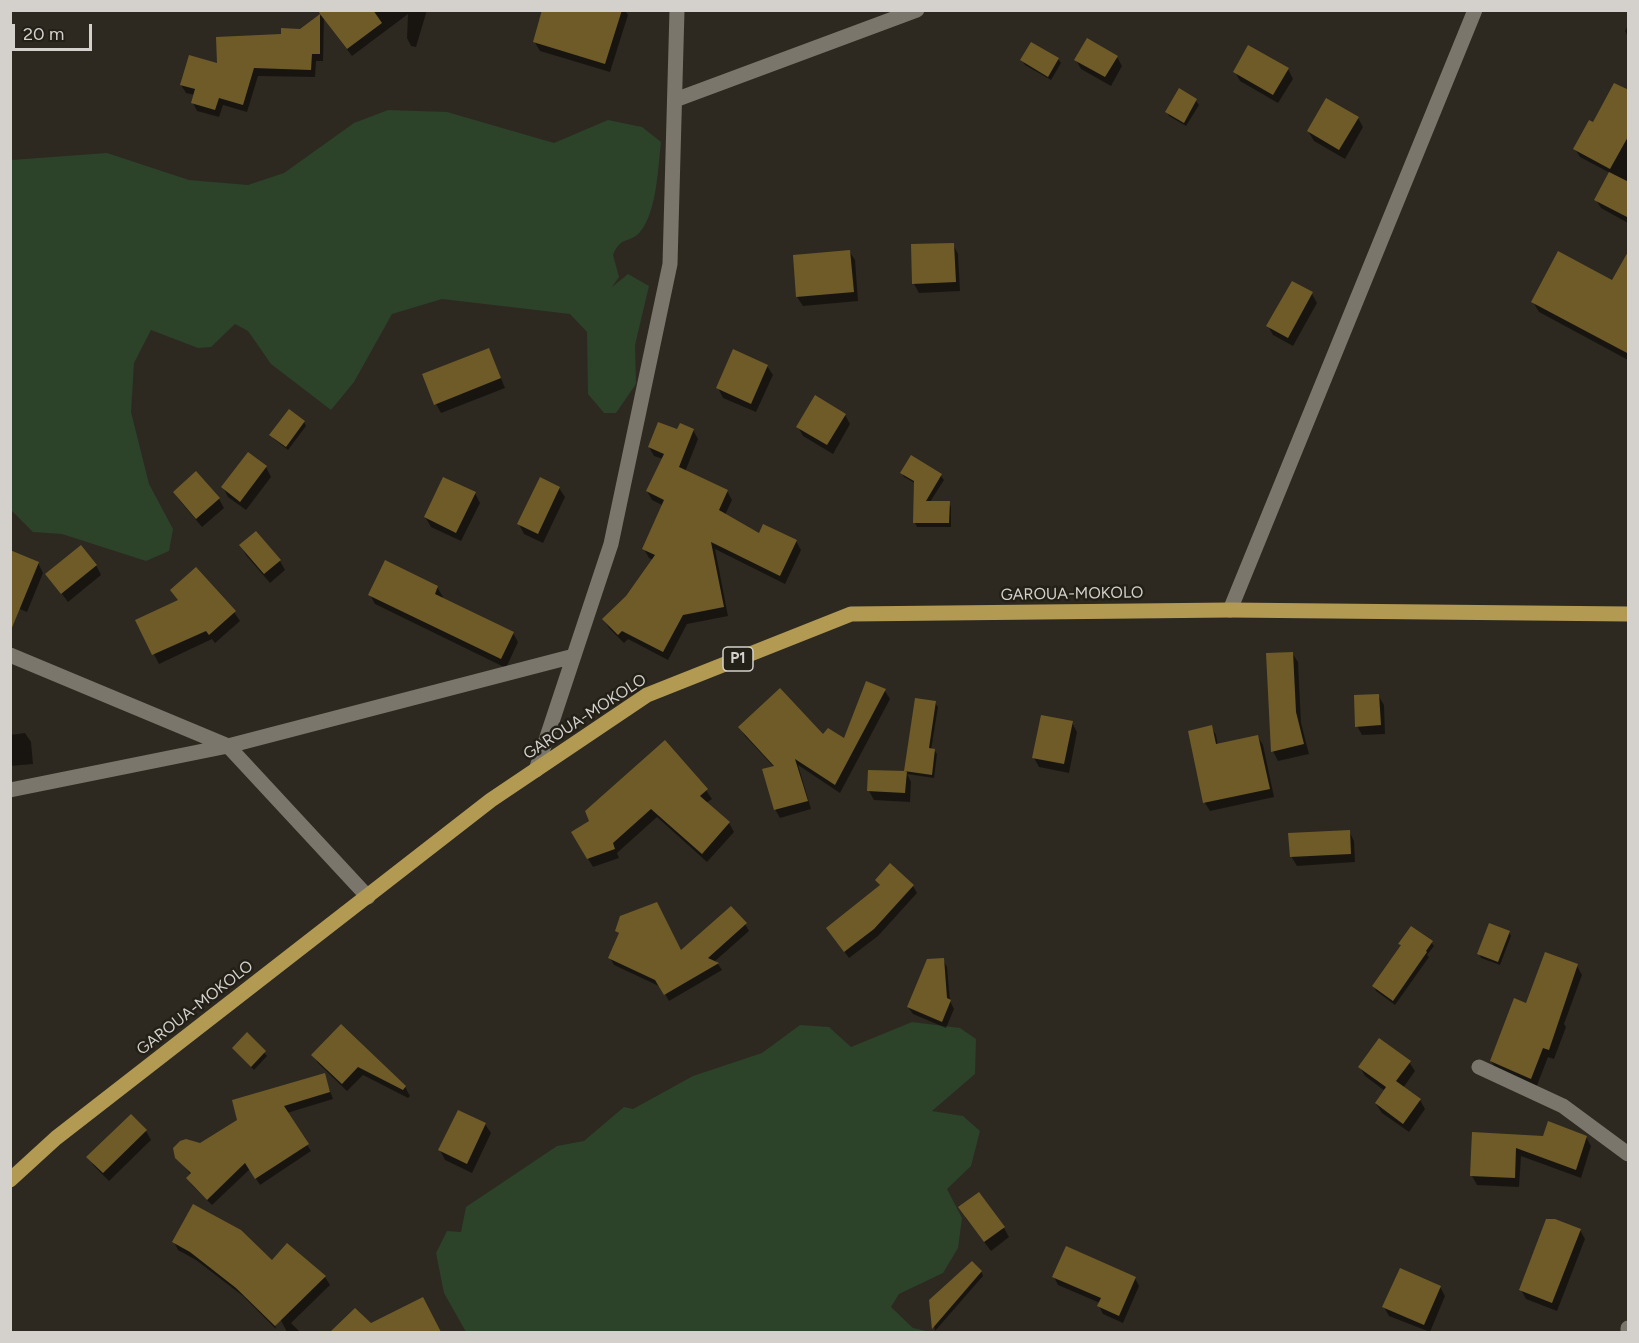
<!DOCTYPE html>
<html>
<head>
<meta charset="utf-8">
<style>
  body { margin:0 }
  #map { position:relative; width:1639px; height:1343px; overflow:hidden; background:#2d2921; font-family:Figtree,sans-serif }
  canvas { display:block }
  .frame { position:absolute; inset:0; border:12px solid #d4d1cc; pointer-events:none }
  .scale { position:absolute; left:12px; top:24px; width:80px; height:27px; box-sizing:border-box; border:3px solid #d4d1cc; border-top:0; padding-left:8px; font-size:18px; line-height:21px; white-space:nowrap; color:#d4d1cc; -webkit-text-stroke:4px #232017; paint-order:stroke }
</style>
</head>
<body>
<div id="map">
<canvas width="1639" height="1343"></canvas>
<div class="frame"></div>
<div class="scale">20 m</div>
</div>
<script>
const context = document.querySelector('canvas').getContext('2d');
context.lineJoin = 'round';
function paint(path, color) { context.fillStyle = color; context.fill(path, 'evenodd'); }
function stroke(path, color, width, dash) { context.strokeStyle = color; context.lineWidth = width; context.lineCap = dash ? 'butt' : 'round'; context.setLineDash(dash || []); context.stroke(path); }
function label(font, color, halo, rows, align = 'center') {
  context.font = font + ' Figtree,sans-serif'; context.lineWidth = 5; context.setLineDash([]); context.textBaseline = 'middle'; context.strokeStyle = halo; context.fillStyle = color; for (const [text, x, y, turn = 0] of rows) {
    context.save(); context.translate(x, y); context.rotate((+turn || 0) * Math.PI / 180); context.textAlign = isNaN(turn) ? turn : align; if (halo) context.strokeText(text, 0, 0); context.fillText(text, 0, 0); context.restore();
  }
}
paint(new Path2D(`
  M388,110l59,2 107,31 54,-23 34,7 19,15c-3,25 -4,70 -21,90 -10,12 -19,3 -27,23l6,22 -7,10 16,-13 21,12 -14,59 1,39 -20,29h-12l-16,-19 -1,-62 -17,-18 -128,-15 -50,15 -38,68 -23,28 -60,-46 -23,-33 -13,-7 -24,23 -13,1 -47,-18 -17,33 -3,49 18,72 24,45 -4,22 -23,10 -84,-27 -29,-2 -22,-22v-350l96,-7 82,27 59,5 36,-12 70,-50z
  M912,1022l48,6 16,11 -1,35 -43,37 31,5 17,15 -9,35 -24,23 15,29 -4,30 -15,25 -44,21 -8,13 22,21 18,4h-465l-22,-39 -8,-40 11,-22 14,1 5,-25 91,-61 27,-5 40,-34 9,2 60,-33 69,-23 38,-28 29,2 22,20z`), '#2c4229');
paint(new Path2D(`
  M328,10h99l-11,37 -5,-1 -4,-8 1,-24 -56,42 -28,-37 -1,42h-7l-1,16 -57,-1 -11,36 -24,-7 -4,12 -22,-6 -4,-8 2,-8 -9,-2 -5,-8 37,-20 65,-29 18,-6z
  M594,10h31l3,5 -18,57 -70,-21 -6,-10z
  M1628,25v12l-3,-6z
  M1117,57l5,9 -11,20 -30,-17 -5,-9z
  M1058,59l3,4 -10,17 -26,-15 -3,-5z
  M1288,69l5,10 -15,24 -38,-22 -5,-9z
  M1179,90l17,11 3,4 -13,21 -17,-10 -2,-4z
  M1628,92v131l-27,-15 -5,-8 14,-27 -30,-16 -5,-8 19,-24z
  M1358,118l5,9 -18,32 -31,-18 -6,-10z
  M953,244l5,10 2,37 -41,2 -5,-9z
  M849,251l6,9 3,41 -55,5 -6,-9z
  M1628,253v107l-89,-48 -6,-10 80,-20z
  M1312,294l5,9 -24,43 -20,-11 -5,-9z
  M493,359l12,29 -64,25 -5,-9z
  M767,366l6,9 -17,37 -33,-14 -5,-10z
  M845,415l5,9 -17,30 -30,-18 -5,-9z
  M304,422l2,4 -18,24 -14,-11 -3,-4z
  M693,430l5,9 -13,33 42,19 5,9 -7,15 34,20 37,6 5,9 -16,34 -70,-35 13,67 -41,8 -19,36 -40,-21 -4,4 -15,-15 -5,-8 24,-23 25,-37 -4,-2 -5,-9 20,-43 -12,-6 -5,-9 16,-32 -9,-3 -5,-9 28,-16z
  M911,457l30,19 3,4 -14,22 19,1 2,4v20h-34l-2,-4v-40l-11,-6 -2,-4z
  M266,467l5,10 -25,33 -18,-13 -5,-10z
  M559,488l6,9 -22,46 -19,-9 -5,-10z
  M174,492l45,7 5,9 -22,19 -22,-26z
  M475,493l5,10 -19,38 -30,-14 -6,-10z
  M241,546l39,15 5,9 -15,13 -24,-28z
  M38,563l5,10 -16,39 -17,-7z
  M96,565l5,10 -33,27 -21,-28z
  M437,587l6,10 -1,2 71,34 5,9 -12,26 -131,-64 -5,-9z
  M172,590l62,22 6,9 -25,22 -3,-4 -53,25 -22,-43 42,-20z
  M1292,653l6,9 3,61 8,31 -31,7 -5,-10z
  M866,683l19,8 5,8 -50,94 -42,-28 13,44 -31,9 -5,-9 -1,-42 -29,-31 -5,-8 105,12z
  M1378,695l6,10 1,29 -23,1 -5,-9z
  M935,703l3,4 -7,43h3l3,4 -3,24 -27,-4 4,8 -1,20 -36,-2 -5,-9v-20l38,2 -1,-2z
  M1072,723l5,9 -8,41 -30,-6 -5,-9z
  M1211,727l5,8 2,11 40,-9 5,8 11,52 -64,14 -5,-8 -15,-71z
  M25,733l6,9 2,22 -23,2v-31z
  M706,790l6,9 -6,4 23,20 5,9 -27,30 -50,-45 -40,36 2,5 -26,9 -20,-34z
  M1349,831l5,10 1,21 -58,4 -6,-10z
  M877,880l36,6 4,7 -39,43 -29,22 -22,-30 53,-42z
  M745,924l4,7 -35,31 4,2 4,6 -53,31 -8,-14 -47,-22 -4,-7 10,-23 -3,-4 64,21z
  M1509,932l2,4 -11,29 -19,-7 -2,-4z
  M1431,942l3,4 -7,9 2,2 -34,48 -19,-14 -2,-5z
  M943,960l4,7 3,34 4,8 -8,19 -33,-14 -5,-7z
  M1577,966l5,9 -18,49 2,3 -12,32 -6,-2 -12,31 -39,-18 -6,-9 36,-56z
  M341,1026l64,61 5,9 -2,2 -45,-23 -16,16 -29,-28 -5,-8z
  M247,1034l20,22 -13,14 -21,-22z
  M1409,1062l6,9 -12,17 17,12 5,9 -16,23 -27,-19 -6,-9 9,-13 -20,-15 -5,-9z
  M324,1075l9,24 -46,14 24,38 -51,34 -10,-16 -38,36 -20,-20 -4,-7 3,-3 -14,-18z
  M485,1124l6,9 -19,40 -27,-13 -5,-10z
  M146,1131l5,9 -42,41 -15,-15 -6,-9z
  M1474,1134l70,4 42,-1 5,9 -10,32 -60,-22 -2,31 -42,-2 -5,-9z
  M965,1217l39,11 5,9 -18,14z
  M1580,1230l5,9 -28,72 -31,-12 -5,-9z
  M174,1242l98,21 53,14 5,8 -39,38 9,9h-13l-14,-27 3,24 -33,-33 -47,-36 -18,-10z
  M981,1271l2,5 -48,55 -5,-31z
  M1054,1277l81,1 4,8 -16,37 -20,-9 -4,-8 1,-3 -42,-18z
  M1440,1287l5,9 -15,36 -41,-16 -5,-9z
  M427,1307l13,25h-107l22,-22 16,15z`), '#0007');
paint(new Path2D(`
  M318,10h55l9,13 -35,26 -27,-35v40h-8l-1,16 -57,-2 -11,37 -24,-7 -4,12 -24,-7 4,-14 -15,-4 9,-30 28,8 -1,-26 65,-3v-6l19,1 20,-15z
  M542,10h80l-17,54 -72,-22z
  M1087,38l31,18 -13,21 -31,-17z
  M1031,42l28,16 -11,19 -28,-17z
  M1248,45l41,23 -16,27 -40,-23z
  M1614,83l15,7v45l-19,34 -37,-20 16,-29 4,2z
  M1179,88l18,11 -13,24 -19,-11z
  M1326,98l33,19 -20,33 -32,-19z
  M1609,172l20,10v36l-35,-18z
  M954,243l2,39 -44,2 -1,-40z
  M850,250l4,42 -58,5 -3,-42z
  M1629,250v104l-98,-52 27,-51 54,29z
  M1292,281l21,11 -25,46 -22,-12z
  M489,348l12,30 -67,27 -12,-31z
  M733,349l35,16 -17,39 -35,-16z
  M815,395l31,19 -19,31 -31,-18z
  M289,409l16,12 -19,26 -17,-12z
  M658,422l19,7 3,-6 14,6 -15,38 49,23 -9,20 40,23 4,-9 34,16 -17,36 -69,-34 13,65 -41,8 -20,37 -41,-21 -4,4 -16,-16 24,-23 29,-41 -13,-6 22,-49 -18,-9 18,-37 -16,-7z
  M248,452l19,14 -27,36 -19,-15z
  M911,455l31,19 -16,27h24l-1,22h-36l1,-42 -14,-8z
  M196,471l24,27 -24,21 -23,-27z
  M443,477l33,15 -20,41 -32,-16z
  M540,477l20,10 -22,47 -21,-10z
  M256,531l25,29 -17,14 -25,-29z
  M81,545l16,20 -36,29 -16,-20z
  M10,550l29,12 -28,68h-1z
  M385,560l53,26 -3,8 79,38 -13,27 -133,-64z
  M196,567l40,44 -27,24 -3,-4 -54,24 -17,-35 43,-20 -8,-10z
  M1293,652l3,60 8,32 -33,8 -5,-99z
  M866,681l20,8 -51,96 -40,-26 13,42 -34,9 -12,-41 12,-3 -36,-39 42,-39 43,46 5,-6 16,10z
  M1379,694l2,31 -26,2 -1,-32z
  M915,698l21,3 -7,47 6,1 -3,26 -28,-4z
  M1041,715l32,6 -9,43 -32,-6z
  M1212,725l4,19 42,-9 12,54 -67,14 -15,-72z
  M665,740l43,49 -8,7 30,26 -28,32 -51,-45 -38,34 2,6 -28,10 -16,-27 18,-11 -4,-10z
  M868,770l39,1 -2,22 -38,-2z
  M1350,830l1,24 -61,3 -2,-24z
  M890,863l24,22 -40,44 -30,23 -18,-24 54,-43 -5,-5z
  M657,902l24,48 50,-44 16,17 -39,35 11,5 -55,32 -9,-15 -47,-22 11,-25 -4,-2 5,-15z
  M1489,923l21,8 -12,31 -21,-8z
  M1411,926l22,15 -7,10 1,1 -34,49 -21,-15 29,-41 -3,-1z
  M1545,952l33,12 -29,86 -6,-2 -12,31 -41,-18 24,-63 12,5z
  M944,958l3,40 4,2 -9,22 -35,-15 20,-48z
  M341,1024l65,62 -3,4 -45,-23 -16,17 -31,-29z
  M247,1032l19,19 -15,16 -19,-19z
  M1379,1038l32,23 -15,20 25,18 -18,25 -28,-21 11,-16 -28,-20z
  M325,1073l5,19 -46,14 25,38 -54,35 -10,-16 -38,37 -21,-22 5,-5 -16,-15 -2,-10 7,-7 6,-2 14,4 37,-23 -5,-20z
  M458,1110l28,13 -19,41 -29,-14z
  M131,1114l16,16 -44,43 -17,-16z
  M1548,1121l39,15 -11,34 -60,-22 -1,30 -45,-2 2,-44 71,4z
  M979,1192l26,35 -21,15 -26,-35z
  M193,1204l48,26 31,30 15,-17 39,33 -51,50 -39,-38 -46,-36 -18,-10z
  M1546,1219h9l26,10 -29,74 -33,-13z
  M1066,1246l70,31 -17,39 -22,-10 4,-8 -49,-21z
  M972,1261l10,10 -50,58 -3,-29z
  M1400,1268l41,18 -17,39 -42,-18z
  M423,1297l18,35h-111l25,-24 16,15z`), '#6f5b28');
stroke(new Path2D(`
  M675,100l242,-90
  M1230,610l245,-600
  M10,655l218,91 140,151
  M536,770l75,-226 59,-280 7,-254
  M10,790l218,-44 346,-90
  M1479,1067l84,39 65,48
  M1628,1332v-4`), '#7a766b', 15);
stroke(new Path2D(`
  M10,1180l46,-42 435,-338 156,-105 204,-81 379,-4 398,4`), '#b39a52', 15);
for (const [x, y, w] of [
  [738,659,30]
]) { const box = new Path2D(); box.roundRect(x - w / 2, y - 12, w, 24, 4.5); context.fillStyle = '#232017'; context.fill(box); stroke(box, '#d4d1cc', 1.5); }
label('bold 15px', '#d4d1cc', null, [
  ["P1",738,659]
]);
label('16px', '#d4d1cc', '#232017', [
  ["GAROUA-MOKOLO",1072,594,-1],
  ["GAROUA-MOKOLO",585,717,-33],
  ["GAROUA-MOKOLO",195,1008,-38]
]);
</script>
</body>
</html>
